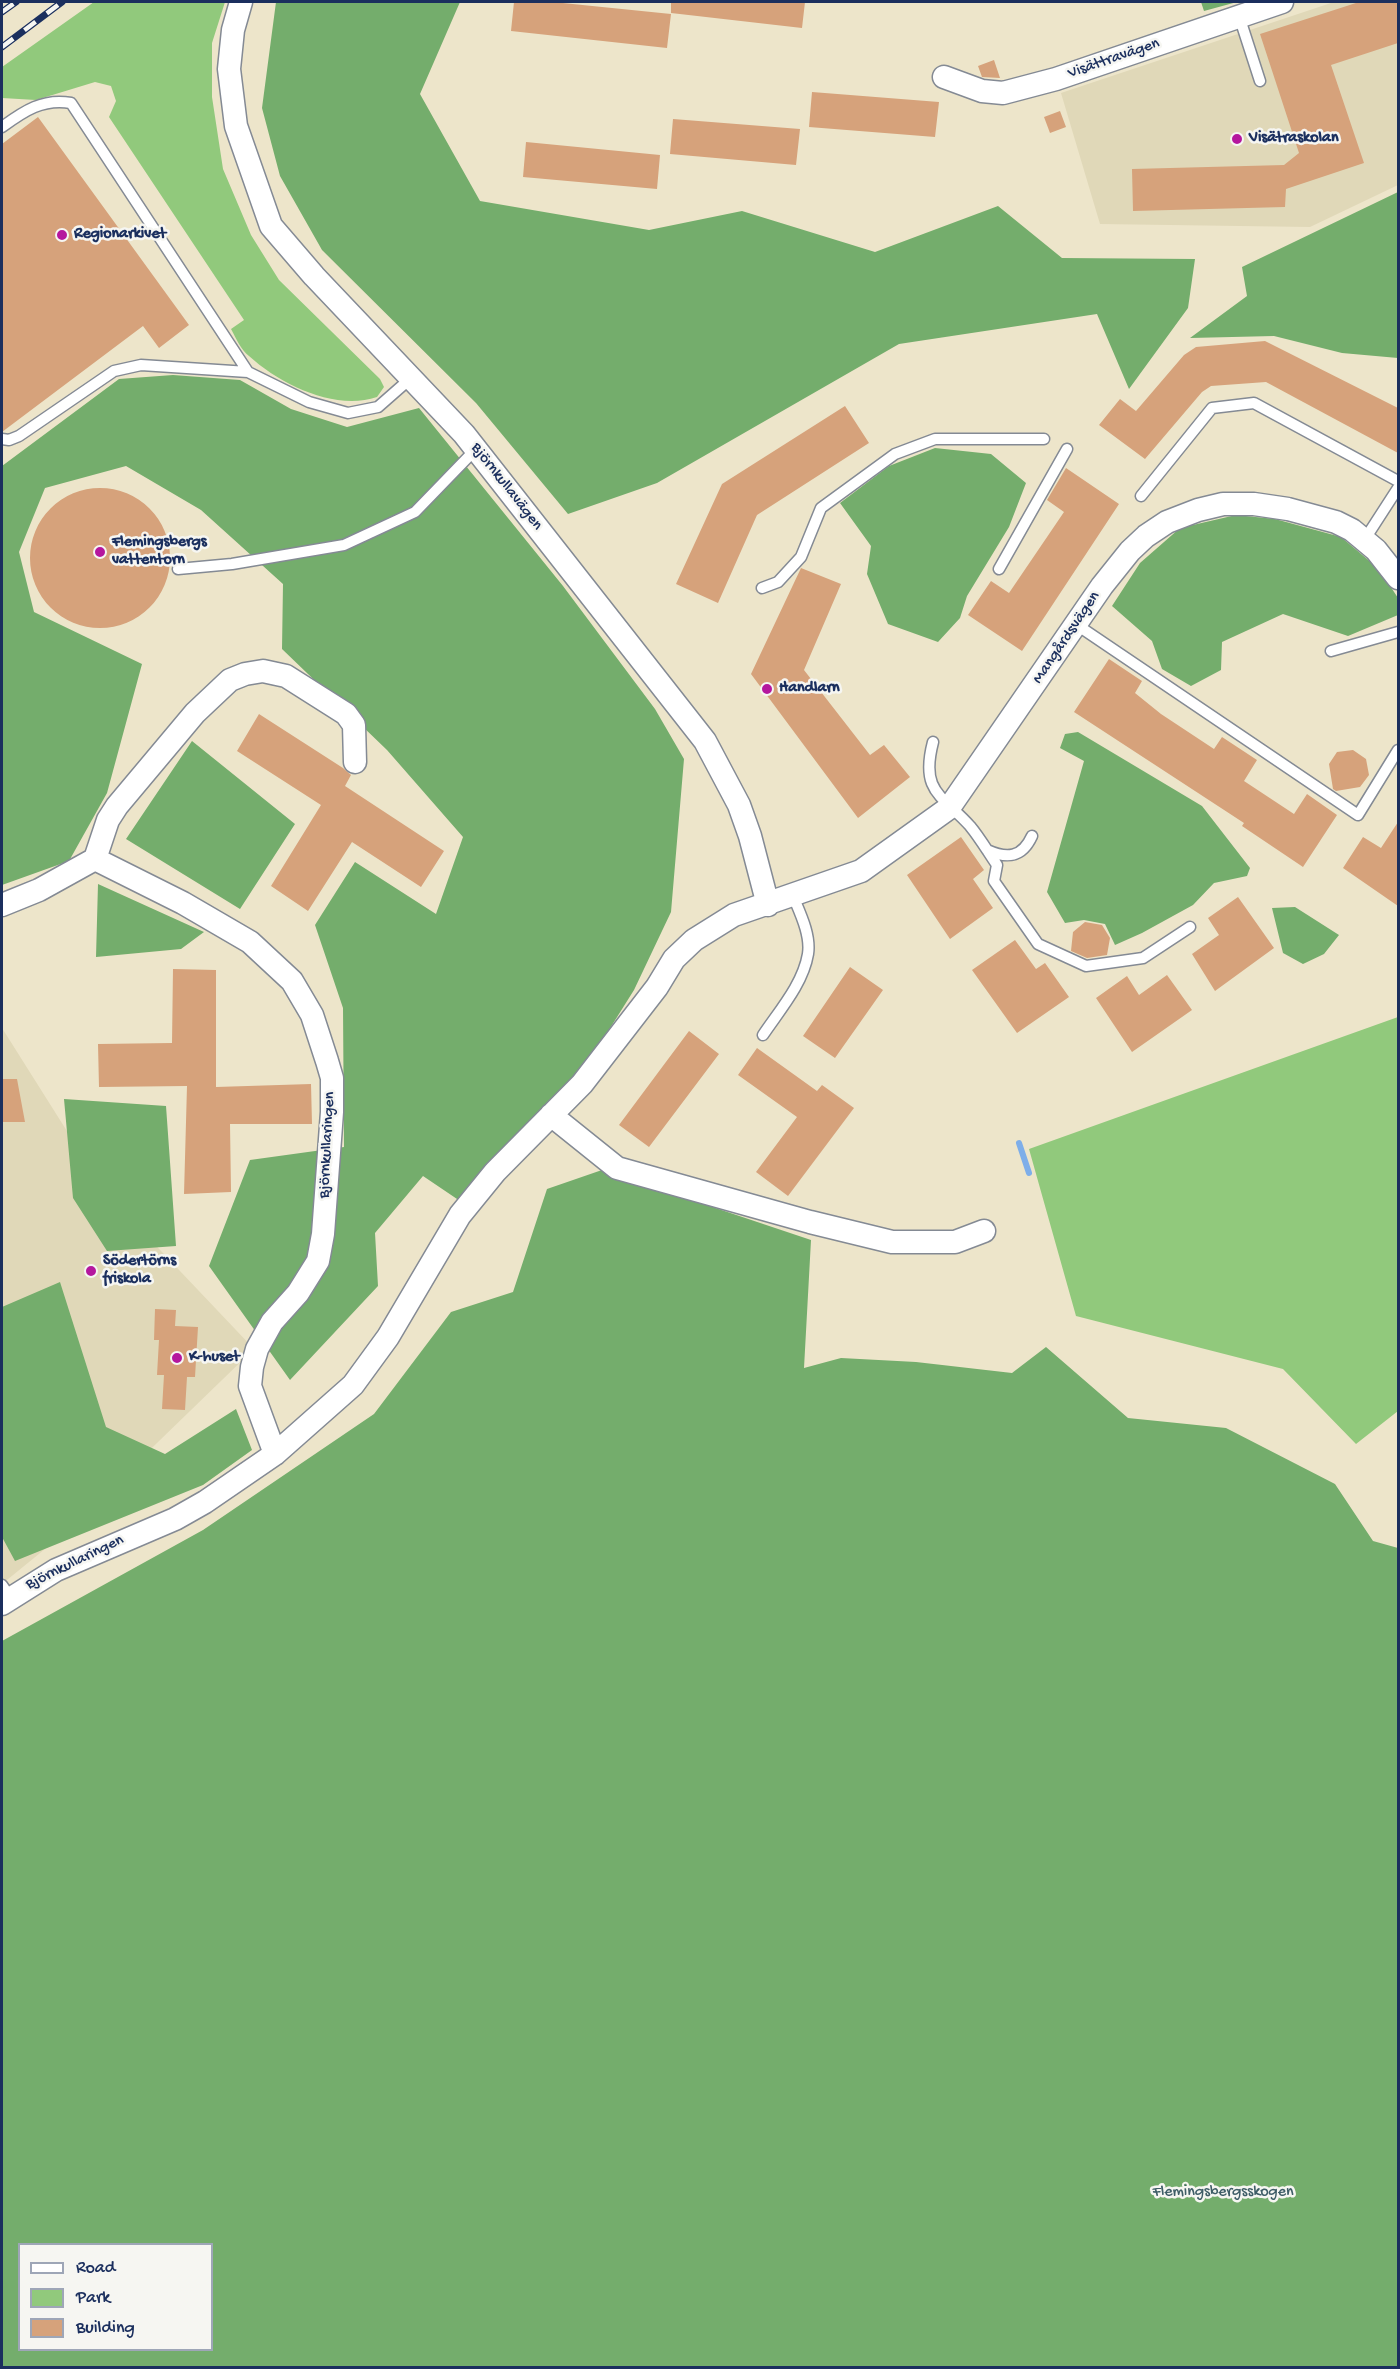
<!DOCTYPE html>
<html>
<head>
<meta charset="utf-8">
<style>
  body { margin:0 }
  #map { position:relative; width:1400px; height:2369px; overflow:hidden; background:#ede5ca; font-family:"Gochi Hand",sans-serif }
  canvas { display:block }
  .frame { position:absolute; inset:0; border:3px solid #1b2f5e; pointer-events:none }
  .legend { position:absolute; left:18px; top:2243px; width:195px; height:108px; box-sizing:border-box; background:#f6f6f2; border:2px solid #9ea6b7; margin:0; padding:8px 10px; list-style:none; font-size:18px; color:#1b2f5e }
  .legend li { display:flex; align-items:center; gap:12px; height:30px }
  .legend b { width:30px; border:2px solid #9ea6b7 }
</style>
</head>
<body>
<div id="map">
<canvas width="1400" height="2369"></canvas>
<div class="frame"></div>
<ul class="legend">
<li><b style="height:8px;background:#fff"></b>Road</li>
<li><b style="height:16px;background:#91c97c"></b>Park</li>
<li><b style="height:16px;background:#d6a27b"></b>Building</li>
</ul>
</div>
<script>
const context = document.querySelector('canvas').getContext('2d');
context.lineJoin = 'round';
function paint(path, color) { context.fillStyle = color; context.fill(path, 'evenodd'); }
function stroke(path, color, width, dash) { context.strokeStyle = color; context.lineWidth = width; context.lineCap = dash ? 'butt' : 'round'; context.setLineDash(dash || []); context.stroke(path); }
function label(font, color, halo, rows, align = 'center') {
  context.font = font + ' "Gochi Hand",sans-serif'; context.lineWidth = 5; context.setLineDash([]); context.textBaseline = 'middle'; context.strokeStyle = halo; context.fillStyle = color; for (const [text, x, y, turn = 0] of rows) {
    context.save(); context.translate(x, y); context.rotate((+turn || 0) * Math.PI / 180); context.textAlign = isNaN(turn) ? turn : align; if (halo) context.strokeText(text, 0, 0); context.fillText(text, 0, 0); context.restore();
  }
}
paint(new Path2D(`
  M1334,2h64v183l-88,42 -210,-3 -39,-131z
  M2,1028l104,165 148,156 -193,187 -59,48z`), '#e0d8b8');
paint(new Path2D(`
  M94,2h131l-13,41v54l11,72 28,66 28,45 101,99 4,8 -7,10c-42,14 -96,-12 -128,-41 -8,-6 -13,-18 -18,-27l13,-9 -135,-203 7,-16 -5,-15 -16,-4 -59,18 -34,-2v-31z
  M1398,1017v394l-42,33 -73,-75 -207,-53 -47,-167z`), '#91c97c');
paint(new Path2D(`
  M276,2h184l-40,92 60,107 169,29 93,-19 133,41 123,-46 64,52 133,1 -7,49 -59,81 -32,-75 -198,30 -242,139 -89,31 -92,-111 -154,-153 -42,-74 -18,-68z
  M1201,2h36l-33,9z
  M1398,192v166l-56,-5 -68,-17 -84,2 57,-42 -5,-29z
  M173,375l67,5 51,29 56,18 72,-19 144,178 92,123 29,50 -13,153 -37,78 -49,78 -125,133 -37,-25 -48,57 3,53 -88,94 -81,-114 41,-106 94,-13 -1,-139 -28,-83 40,-63 81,52 27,-77 -76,-87 -105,-101 1,-65 -82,-74 -75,-44 -81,22 -26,64 15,60 108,52 -35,129 -38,68 -67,24v-419l117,-87z
  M935,448l56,6 35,29 -17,44 -42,69 -7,22 -22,24 -50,-18 -21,-50 4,-28 -31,-43 49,-37z
  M1236,515l39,4 66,18 38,32 19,29v17l-50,21 -65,-22 -61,28 -1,28 -30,16 -29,-17 -10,-28 -40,-35 28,-43 40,-35z
  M1078,732l124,74 48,62 -3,8 -33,7 -21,22 -51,28 -27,12 -10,-21 -21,-4 -19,3 -18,-31 37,-131 -24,-13 5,-14z
  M192,741l103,83 -55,85 -114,-70z
  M98,884l106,48 -23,17 -85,8z
  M1295,907l44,28 -15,19 -21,10 -20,-11 -11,-45z
  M64,1099l102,7 10,140 -69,5 -34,-53z
  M602,1170l209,70 -7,128 37,-10 75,4 96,11 34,-26 82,71 98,10 109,56 38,57 25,7v819l-1396,1v-727l201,-111 171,-116 77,-102 62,-20 34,-103zM20,2244h192v106h-192z
  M60,1282l46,145 59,27 71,-45 16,41 -49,35 -188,76 -13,-24v-230z`), '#74ad6c');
stroke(new Path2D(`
  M1019,1143l10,30`), '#7eaee9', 6);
paint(new Path2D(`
  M514,2h39l118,12 -4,34 -156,-17z
  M671,2h134l-3,26 -131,-15z
  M1359,2h39v41l-67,22 33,98 -78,26 -1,18 -152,4 -1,-42 152,-4 15,-12 -39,-119z
  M994,60l6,18 -18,-1 -4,-11z
  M812,92l127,10 -4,35 -126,-10z
  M1060,111l6,16 -16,6 -6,-16z
  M38,117l151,208 -30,23 -16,-22 -141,106v-288z
  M673,119l127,10 -4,36 -126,-11z
  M526,142l134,13 -3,34 -134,-12z
  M1265,341l133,67v45l-132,-71 -55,4 -9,6 -57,67 -46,-34 21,-26 16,12 48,-56 12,-8z
  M845,406l24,37 -112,72 -39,88 -42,-19 46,-100z
  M1066,468l53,36 -97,147 -54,-36 23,-34 18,12 55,-81 -17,-12z
  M30 558a70 70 0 1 1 140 0a70 70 0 1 1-140 0Z
  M801,568l40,16 -37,86 66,85 14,-10 26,32 -52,41 -107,-144z
  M1109,659l33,22 -7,12 26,21 53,35 8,-12 35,23 -13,21 50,33 13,-20 30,21 -34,52 -61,-41 2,-3 -170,-111z
  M259,714l84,54 8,7 -6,11 99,65 -23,36 -69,-45 -44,69 -37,-25 50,-81 -84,-54z
  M1353,750l13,9 3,16 -9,12 -24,4 -3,-2 -4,-25 8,-12z
  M1398,822v84l-55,-38 20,-31 18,11z
  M961,837l23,33 -11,9 20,29 -43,31 -43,-64z
  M1238,897l36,51 -59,43 -23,-37 27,-19 -11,-17z
  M1085,922l17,3 8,13 -3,17 -20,3 -16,-7 2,-19z
  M1015,940l21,29 9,-6 24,34 -52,36 -45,-63z
  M850,967l33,23 -48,68 -32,-22z
  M173,969l43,1v117l95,-3 1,40h-82l1,68 -47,2 3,-108 -88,1 -1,-43 74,-1z
  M1167,975l25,35 -60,42 -36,-54 31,-22 12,19z
  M689,1031l30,23 -70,93 -30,-22z
  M757,1048l60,43 5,-6 32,23 -66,88 -32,-24 41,-55 -59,-42z
  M2,1079h15l8,43h-23z
  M155,1309l21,1 -1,16 23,1 -3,50h-8l-2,33 -23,-1 2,-34h-7l2,-35h-5z`), '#d6a27b');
const lane = new Path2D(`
  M1239,16l21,65
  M2,127c22,-16 41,-29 69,-24l177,269 61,30 39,11 30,-6 33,-29
  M2,439l7,1 10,-4 95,-65 27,-6 107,7
  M1141,496l71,-88 42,-5 144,78
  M1365,539l33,-51
  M178,569l54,-5 112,-19 71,-33 61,-63
  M999,569l68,-120
  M762,588l16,-6 23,-25 20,-49 74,-54 40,-15h109
  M1077,625l281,190 40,-65
  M1331,651l67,-19
  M933,742c-13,50 9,53 37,84 10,12 18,26 27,39l-3,16 44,63 48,22 57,-8 47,-31
  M987,850c20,9 35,8 45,-14
  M763,1035c16,-24 40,-51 45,-81 3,-19 -8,-41 -15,-58
  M2,1585l9,13`);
const street = new Path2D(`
  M241,2l-8,28 -4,39 7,57 35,100 43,50 150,158 241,307 34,64 11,31 18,69
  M944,77l38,14 21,2 53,-14 226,-77
  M95,859l13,-39 9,-14 78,-93 35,-33 15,-6 18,-3 23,5 60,38 8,11 1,37
  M2,905l37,-15 56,-31 88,44 67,39 42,39 20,34 15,46 5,17v34l-9,122 -5,27 -20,32 -26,29 -15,27 -5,18 -2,19 25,68
  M551,1115l66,53 193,54 82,20h63l29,-11
  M2,1604l54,-34 119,-51 30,-17 70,-48 78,-69 35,-48 72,-122 35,-43 87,-88 75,-97 17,-28 20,-19 40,-25 127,-44 88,-63 153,-222 28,-35 16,-15 21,-14 31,-12 25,-6h31l34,5 48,13 16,8 24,20 22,28`);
stroke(lane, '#848a94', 13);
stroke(street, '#848a94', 25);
stroke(lane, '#fff', 10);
stroke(street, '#fff', 22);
const rail = new Path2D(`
  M2,12l14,-10
  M2,47l60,-45`);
stroke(rail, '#1b2f5e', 7);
stroke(rail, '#f6f6f2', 4.5, [14]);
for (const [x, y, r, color] of [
  [1237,139,6,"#b5179e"],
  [62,235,6,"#b5179e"],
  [100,552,6,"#b5179e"],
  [767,689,6,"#b5179e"],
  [91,1271,6,"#b5179e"],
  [177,1358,6,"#b5179e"]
]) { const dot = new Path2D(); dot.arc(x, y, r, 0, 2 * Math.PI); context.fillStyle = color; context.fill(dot); stroke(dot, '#f6f6f2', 2); }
label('16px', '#1b2f5e', '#f6f6f2', [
  ["Visättravägen",1114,59,-19],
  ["Björnkullavägen",506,487,52],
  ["Mangårdsvägen",1067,638,-56],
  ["Björnkullaringen",328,1145,-87],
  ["Björnkullaringen",75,1563,-26]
]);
label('bold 16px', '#1b2f5e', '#f6f6f2', [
  ["Visätraskolan",1249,139],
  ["Regionarkivet",74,235],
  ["Flemingsbergs",112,543],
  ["vattentorn",112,561],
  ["Handlarn",779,689],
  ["Södertörns",103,1262],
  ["friskola",103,1280],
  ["K-huset",189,1358]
], 'left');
label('16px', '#3e5d67', '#f6f6f2', [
  ["Flemingsbergsskogen",1223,2193]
]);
</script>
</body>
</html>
